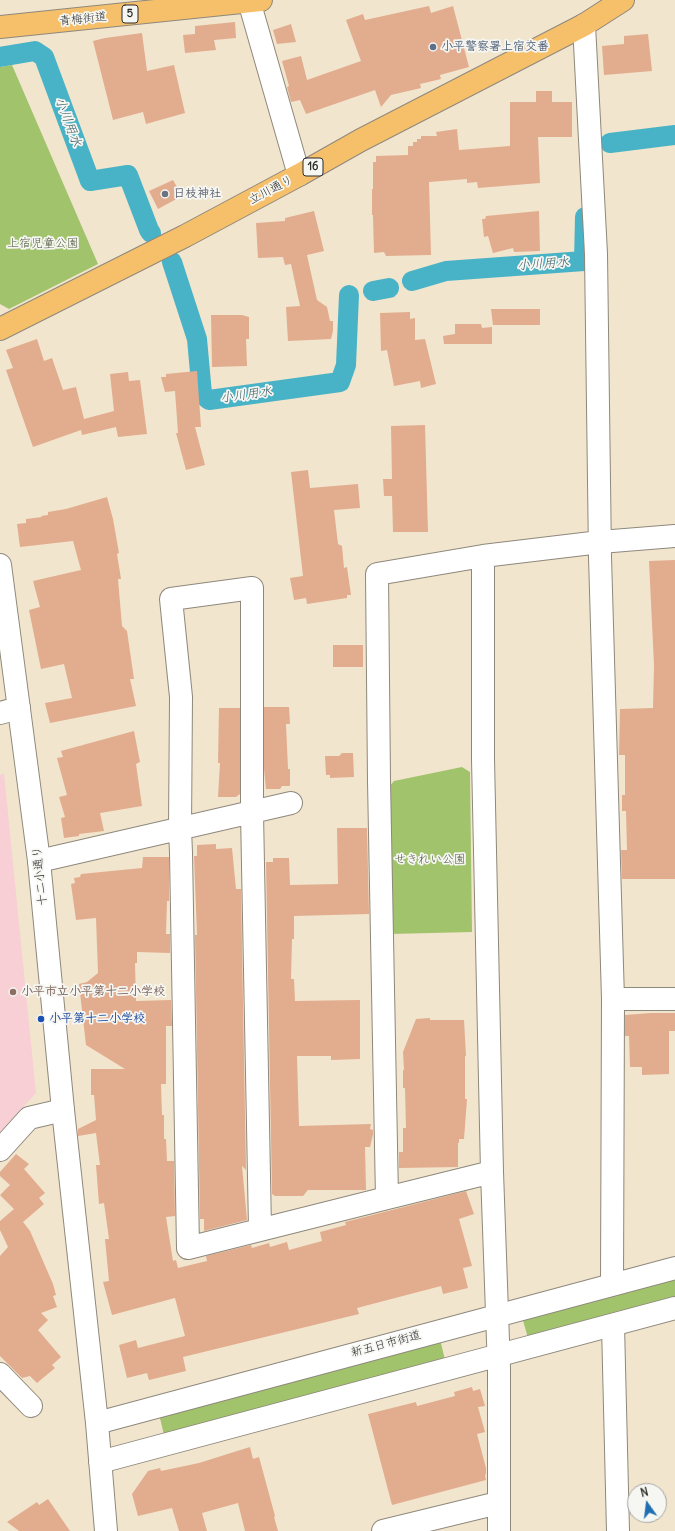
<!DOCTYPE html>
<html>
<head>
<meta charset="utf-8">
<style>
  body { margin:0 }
  #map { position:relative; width:675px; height:1531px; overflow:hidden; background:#f2e5cd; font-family:Delius,sans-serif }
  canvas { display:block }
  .north { position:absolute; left:627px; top:1483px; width:40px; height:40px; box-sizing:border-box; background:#f6f6f2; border:1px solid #a5a5a2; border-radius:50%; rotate:346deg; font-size:11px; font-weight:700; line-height:16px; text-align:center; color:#2b2b2b }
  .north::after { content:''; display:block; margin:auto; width:14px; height:18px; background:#1f6fb2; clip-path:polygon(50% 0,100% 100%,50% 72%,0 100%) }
</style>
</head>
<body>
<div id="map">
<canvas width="675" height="1531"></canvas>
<div class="north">N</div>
</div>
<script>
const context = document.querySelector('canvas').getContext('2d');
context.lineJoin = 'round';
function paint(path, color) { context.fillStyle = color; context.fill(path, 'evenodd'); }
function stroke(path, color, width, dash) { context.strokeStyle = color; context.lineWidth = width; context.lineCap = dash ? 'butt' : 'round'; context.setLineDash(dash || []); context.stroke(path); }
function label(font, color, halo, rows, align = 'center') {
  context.font = font + ' Delius,"Klee One",sans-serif'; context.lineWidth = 3.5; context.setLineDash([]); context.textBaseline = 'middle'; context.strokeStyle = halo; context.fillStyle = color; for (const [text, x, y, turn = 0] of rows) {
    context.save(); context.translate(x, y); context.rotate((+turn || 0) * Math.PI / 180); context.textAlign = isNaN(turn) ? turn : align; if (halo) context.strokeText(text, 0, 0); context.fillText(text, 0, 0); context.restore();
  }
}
paint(new Path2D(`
  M4,773l32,320 -36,39v-357z`), '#f7cfd4');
paint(new Path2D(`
  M12,65l86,199 -89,45 -9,-5v-237z
  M462,767l8,5 2,160 -81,2 -3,-146 6,-7z
  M675,1276v23l-147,39 -6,-21z
  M440,1339l5,21 -281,75 -5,-21z`), '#a1c36c');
stroke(new Path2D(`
  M0,57l35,-6 9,6 46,124 38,-6 21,55 2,3
  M610,143l65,-8
  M172,262l25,77 5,55 7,6 131,-18 6,-17 3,-70
  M412,281l34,-10 138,-10 1,-44
  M373,291l16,-3`), '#48b3c6', 20);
paint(new Path2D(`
  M429,6l2,7 22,-7 16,61 -29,8 1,4 -21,5 1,4 -30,7 -10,12 -6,-17 -69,24 -6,-14 -9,2 -4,-15 2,-1 -7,-25 19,-5 6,24 54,-19 -15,-41 17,-6 2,6z
  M235,22l1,16 -22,2 2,10 -31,3 -2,-18 12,-1v-8z
  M291,24l5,18 -19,2 -4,-14z
  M142,33l5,38 27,-6 11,48 -39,11 -3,-12 -30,8 -20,-79 12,-3z
  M648,34l4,37 -48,4 -2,-29 22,-2v-8z
  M536,91h16v11h20v35h-34l2,46 -62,5 -1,-6 -10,1v-4l-38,3 2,73 -45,1 -2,-4 -10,1 -1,-38h-1v-26h1v-27h3v-6l32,-1v-9h5v-4h4v-3h4v-3h16l-1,-4 21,-3 2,21 51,-4v-44h26z
  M173,180l9,16 -24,13 -9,-18z
  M314,211l10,40 -17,4 10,45 10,7 3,14h3v10l-2,8 -43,2 -2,-34 14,-1 -9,-42 -6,1 -2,-8 -25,1 -2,-35 29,-2v-3z
  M539,211l1,40 -26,1 -1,-4 -20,5 -5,-17 -4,1 -2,-18h3l1,-3z
  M491,309h49v16h-47z
  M410,312v7l5,-1v22l10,-1 11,45 -15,4 -1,-7 -26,5 -7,-36 -6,1 -1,-38z
  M211,315h31l7,2v22h-3l1,27 -35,1z
  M455,324h26l1,4 10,-1v17h-48l-1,-8 12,-2z
  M37,339l7,22 8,-3 11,32 13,-3 8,32 30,-8 -4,-37 18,-2 1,9 11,-1 7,54 -29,3 -2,-10 -34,8 -1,-5 -48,17 -27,-77 7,-2 -7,-18z
  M197,371l4,56h-6l10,38 -19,5 -10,-37h2l-3,-42 -10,1 -4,-15h5v-3z
  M425,425l3,107h-35l-1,-36h-8l-1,-17h9l-1,-53z
  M308,470l2,18 48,-4 2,24 -26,2 4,34 4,2 2,22 3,-1 4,28h-4v3l-40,6 -1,-6 -12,2 -4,-22 13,-2 -12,-104z
  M107,497l6,22 6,34 -2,1 4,25h-3l4,47 5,5 7,48h-4l6,27 -86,17 -5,-20 27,-5 -8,-34 -23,5 -12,-59 11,-3 -7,-26 48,-11 -8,-29 -53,6 -3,-23 9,-1v-4l16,-2 -1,-1 7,-1v-3l18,-3z
  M675,560v319h-53l-1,-29h6l-1,-39h-4v-16h3v-40h-6l1,-46 33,-1 1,-43 -5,-104z
  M333,645h30v22h-30z
  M264,707h25l1,17h-4l2,45h2v17h-8l-2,3h-14l-2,-20z
  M219,708h21v86l-4,3h-18l2,-34h-2z
  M134,731l6,31 -4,2 6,42 -42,7 4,18 -25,3v2l-15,2 -3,-20 4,-1 -6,-20 8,-2 -10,-37 6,-1 -2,-6z
  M342,753h11l1,24 -24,1v-3h-4l-1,-19h14z
  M337,828h30l2,86 -75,2v23h-2l-1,40h3l1,22 65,-1v59l-29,1v-4h-34l2,70 72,-2 -1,5 3,1v4l-3,13h-5l1,43h-58l-5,6h-28l-3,-2 -6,-332h7v-4h16l1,27 48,-1z
  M216,844v5l16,-1 4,41h5l5,281 -4,-4 5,54 -43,11v-12h-4l-5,-284h2l-3,-79h3v-11z
  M143,857h26v44h-2l-1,33h4v19l-33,-1v11h-2l1,38 35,-1 1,26h-6v58h-5l1,31h2v24h2l1,22h7l1,55 -9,1 7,44 3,-1 2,8 29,-7 -1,-5 45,-11 1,3 17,-5 1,4 17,-5 2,8 33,-9 -2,-9 26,-7 -1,-3 121,-31 8,23 -15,5 13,47 -9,2 5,20 -25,6 -2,-8 -84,22 2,6 -176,43 3,14 -37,9 -2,-7 -20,5 -8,-33 17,-5 2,8 47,-12 -10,-38 -63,17 -9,-33 6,-1 -4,-42h4l-5,-36 -5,1 -3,-39h4l-4,-32 -18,3v-7l18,-9 -2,-25h-3v-26h34l-39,-24 -7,-61 8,-2 11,-9 -2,-55 -20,2 -5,-36 4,-1 -1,-5 6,-1 1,-3 61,-6z
  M651,1013h24v18h-6v43l-27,1v-8h-12l-1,-31h-4v-21z
  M430,1018v2h34l2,36h-1v43h2l-3,40h-5v4h-1v24l-59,1v-16h4v-24h3l-1,-40h-2v-18h1l-1,-18 13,-33z
  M16,1154l13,10 -5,5 21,24 -6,5 5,6 -21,18 7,9 23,53 3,11 -3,1 4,11 -16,6 7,7 -10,10 23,27 -9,8 3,3 -18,15 -7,-7 -8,2 -22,-22v-100l8,-9 -8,-17v-9l14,-12 -14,-14 10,-10 -10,-9v-4z
  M472,1387l1,4 7,-2 5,17 -7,1 7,25 -8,2 9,34v6l-1,1 1,5 -94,25 -24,-91 48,-12 1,4 38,-10 -1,-4z
  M250,1447l3,12 6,-2 16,59 -1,1 4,14h-33l-7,-28 -36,10 5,18h-28l-7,-23 -34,8 -6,-22 16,-23 12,-3 1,3 38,-8z
  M48,1499l22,32h-51l-12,-9 30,-20 2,3z`), '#e2ac8f');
const minor = new Path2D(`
  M249,1l50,174
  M584,25l12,229 4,303 13,442 -1,285
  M0,713l19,-5
  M39,861l252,-58
  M613,999h62
  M0,1150l29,-32 34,-8
  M387,1198l105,-26
  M260,1229l-8,-416v-225l-81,11 10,98 -1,132 1,24 7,395 199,-50 -8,-417 -2,-207 106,-18
  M613,1325l5,206
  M0,1374l31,32
  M383,1531l115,-28
  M499,1531v-162l-7,-197 -9,-413v-203l117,-14 75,-6`);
const tertiary = new Path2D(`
  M0,565l39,296 24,249 34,313 9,108
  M97,1423l578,-155
  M100,1462l575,-154`);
const primary = new Path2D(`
  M0,27l261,-27
  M0,329l185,-93 114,-61 62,-35 223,-115 39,-25`);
stroke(minor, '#8e887c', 24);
stroke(tertiary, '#8e887c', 24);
stroke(primary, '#8e887c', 24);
stroke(minor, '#fff', 22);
stroke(tertiary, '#fff', 22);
stroke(primary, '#f6c06b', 22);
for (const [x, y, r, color] of [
  [433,47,4,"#5c6f8a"],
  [165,194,4,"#6b7280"],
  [13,992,4,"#8d6e63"],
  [41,1019,4,"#1a4fb4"]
]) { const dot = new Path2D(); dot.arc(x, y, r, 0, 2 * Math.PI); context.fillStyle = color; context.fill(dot); stroke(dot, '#f6f6f2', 1.5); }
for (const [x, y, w] of [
  [130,14,16],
  [313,167,20]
]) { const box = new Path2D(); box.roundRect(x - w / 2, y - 9, w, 18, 3); context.fillStyle = '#f6f6f2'; context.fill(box); stroke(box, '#2b2b2b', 1); }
label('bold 11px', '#2b2b2b', null, [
  ["5",130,14],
  ["16",313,167]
]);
label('12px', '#2b2b2b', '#f6f6f2', [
  ["青梅街道",83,19,-6],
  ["立川通り",271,190,-28],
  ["十二小通り",40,876,-96],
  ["新五日市街道",386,1344,-15]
]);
label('bold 12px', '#4e5e75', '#f6f6f2', [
  ["小平警察署上宿交番",441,47]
], 'left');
label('bold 12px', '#5b616d', '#f6f6f2', [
  ["日枝神社",173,194]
], 'left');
label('12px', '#4e593e', '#f6f6f2', [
  ["上宿児童公園",43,244],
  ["せきれい公園",430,860]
]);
label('bold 12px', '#785e54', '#f6f6f2', [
  ["小平市立小平第十二小学校",21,992]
], 'left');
label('bold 12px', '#164399', '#f6f6f2', [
  ["小平第十二小学校",49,1019]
], 'left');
label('italic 13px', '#355b61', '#f6f6f2', [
  ["小川用水",68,122,69],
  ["小川用水",543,264,-4],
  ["小川用水",246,395,-8]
]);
</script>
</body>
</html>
